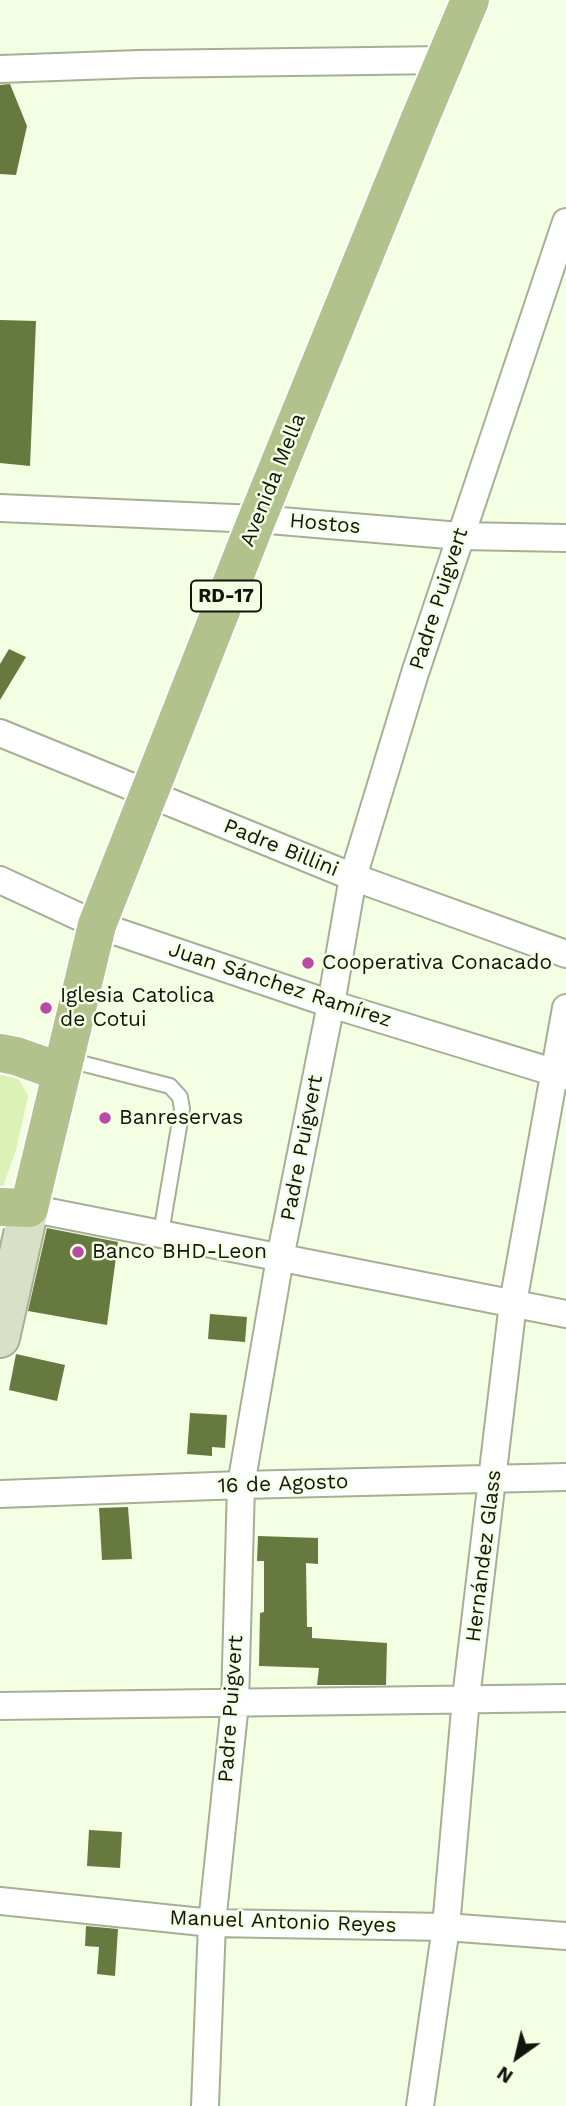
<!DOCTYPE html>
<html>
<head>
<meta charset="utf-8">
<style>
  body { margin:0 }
  #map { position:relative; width:566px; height:2106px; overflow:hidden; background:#f3fee2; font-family:"Work Sans",sans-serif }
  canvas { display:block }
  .north { position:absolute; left:482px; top:2022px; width:70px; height:70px; -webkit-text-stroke:5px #f3fee2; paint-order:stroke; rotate:214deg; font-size:19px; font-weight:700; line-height:28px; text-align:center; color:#11150b }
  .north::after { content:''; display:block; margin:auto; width:24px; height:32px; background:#11150b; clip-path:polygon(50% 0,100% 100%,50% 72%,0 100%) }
</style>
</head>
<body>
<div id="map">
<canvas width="566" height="2106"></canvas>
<div class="north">N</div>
</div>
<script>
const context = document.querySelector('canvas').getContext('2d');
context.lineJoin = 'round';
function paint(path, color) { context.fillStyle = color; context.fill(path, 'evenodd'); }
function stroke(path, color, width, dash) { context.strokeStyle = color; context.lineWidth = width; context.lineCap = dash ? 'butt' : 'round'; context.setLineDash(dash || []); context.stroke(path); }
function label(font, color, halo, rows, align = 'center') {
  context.font = font + ' "Work Sans",sans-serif'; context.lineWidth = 5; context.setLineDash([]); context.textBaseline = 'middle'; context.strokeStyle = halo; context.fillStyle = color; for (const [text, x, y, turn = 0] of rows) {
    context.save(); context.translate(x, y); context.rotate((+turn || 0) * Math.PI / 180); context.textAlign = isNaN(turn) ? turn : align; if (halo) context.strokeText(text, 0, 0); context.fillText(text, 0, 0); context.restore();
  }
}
paint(new Path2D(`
  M0,1075l18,3 10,18 -12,54 -16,45z`), '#dbf1b6');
paint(new Path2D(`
  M10,84l17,42 -11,49 -16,-1v-89z
  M0,320l36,1 -6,145 -30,-3z
  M9,649l17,8 -26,43v-36z
  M47,1228l71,14 -11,83 -79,-14z
  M210,1314l37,3 -2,25 -37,-3z
  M16,1354l49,11 -8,36 -48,-11z
  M190,1413l37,2 -2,33 -13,-1v9l-25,-2z
  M128,1507l4,52 -30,1 -3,-52z
  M258,1536l60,2v26l-12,-1 1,64h5v11l75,5 -1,42h-69l2,-17 -60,-2 1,-53 4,-1v-51h-7z
  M89,1830l33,2 -2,36 -33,-2z
  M86,1926l32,3 -3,47 -18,-2 2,-27 -14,-1z`), '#667a3f');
const service = new Path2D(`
  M65,1059l105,27 10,11 2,12 -21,124`);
const minor = new Path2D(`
  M0,69l140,-5 305,-4
  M0,508l257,11 203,17 106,2
  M0,733l353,144 213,77
  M0,880l97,45 234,79 235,72
  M29,1208l537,106
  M0,1494l241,-9 325,-8
  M0,1706l566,-8
  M0,1901l212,22 234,4 120,9
  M205,2106l7,-183 23,-220 6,-218 39,-227 51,-254 22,-127 62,-204 151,-451
  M420,2106l26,-179 20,-229 47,-395 53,-295`);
const secondary = new Path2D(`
  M0,1338l29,-130`);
const primary = new Path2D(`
  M0,1053l16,3 45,16
  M0,1207l29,1 68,-283 160,-406 162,-398 51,-121`);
stroke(service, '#a5af95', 18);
stroke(minor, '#a5af95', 30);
stroke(secondary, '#a5af95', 42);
stroke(primary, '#fff', 42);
stroke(service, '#fff', 14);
stroke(minor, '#fff', 26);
stroke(secondary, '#d8e1c6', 38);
stroke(primary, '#b1c28c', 38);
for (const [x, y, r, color] of [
  [308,963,7,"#b94aa7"],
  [46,1008,7,"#b94aa7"],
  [105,1118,7,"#b94aa7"],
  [78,1252,7,"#b94aa7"]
]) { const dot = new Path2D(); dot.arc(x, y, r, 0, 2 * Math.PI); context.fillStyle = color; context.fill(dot); stroke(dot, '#f3fee2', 2.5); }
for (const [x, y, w] of [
  [226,596,70]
]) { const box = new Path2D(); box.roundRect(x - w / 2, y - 15.5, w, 31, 5); context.fillStyle = '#f3fee2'; context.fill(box); stroke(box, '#11150b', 2); }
label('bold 19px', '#11150b', null, [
  ["RD-17",226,596]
]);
label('21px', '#11150b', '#f3fee2', [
  ["Avenida Mella",273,480,-68],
  ["Hostos",325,524,5],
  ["Padre Puigvert",439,599,-72],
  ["Padre Billini",281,848,22],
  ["Juan Sánchez Ramírez",280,985,18],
  ["Padre Puigvert",302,1148,-79],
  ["16 de Agosto",283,1484,-2],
  ["Hernández Glass",484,1556,-83],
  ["Padre Puigvert",231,1709,-86],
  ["Manuel Antonio Reyes",283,1922,2]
]);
label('21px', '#11150b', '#f3fee2', [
  ["Cooperativa Conacado",322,963],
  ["Iglesia Catolica",60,996],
  ["de Cotui",60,1020],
  ["Banreservas",119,1118],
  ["Banco BHD-Leon",92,1252]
], 'left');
</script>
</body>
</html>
